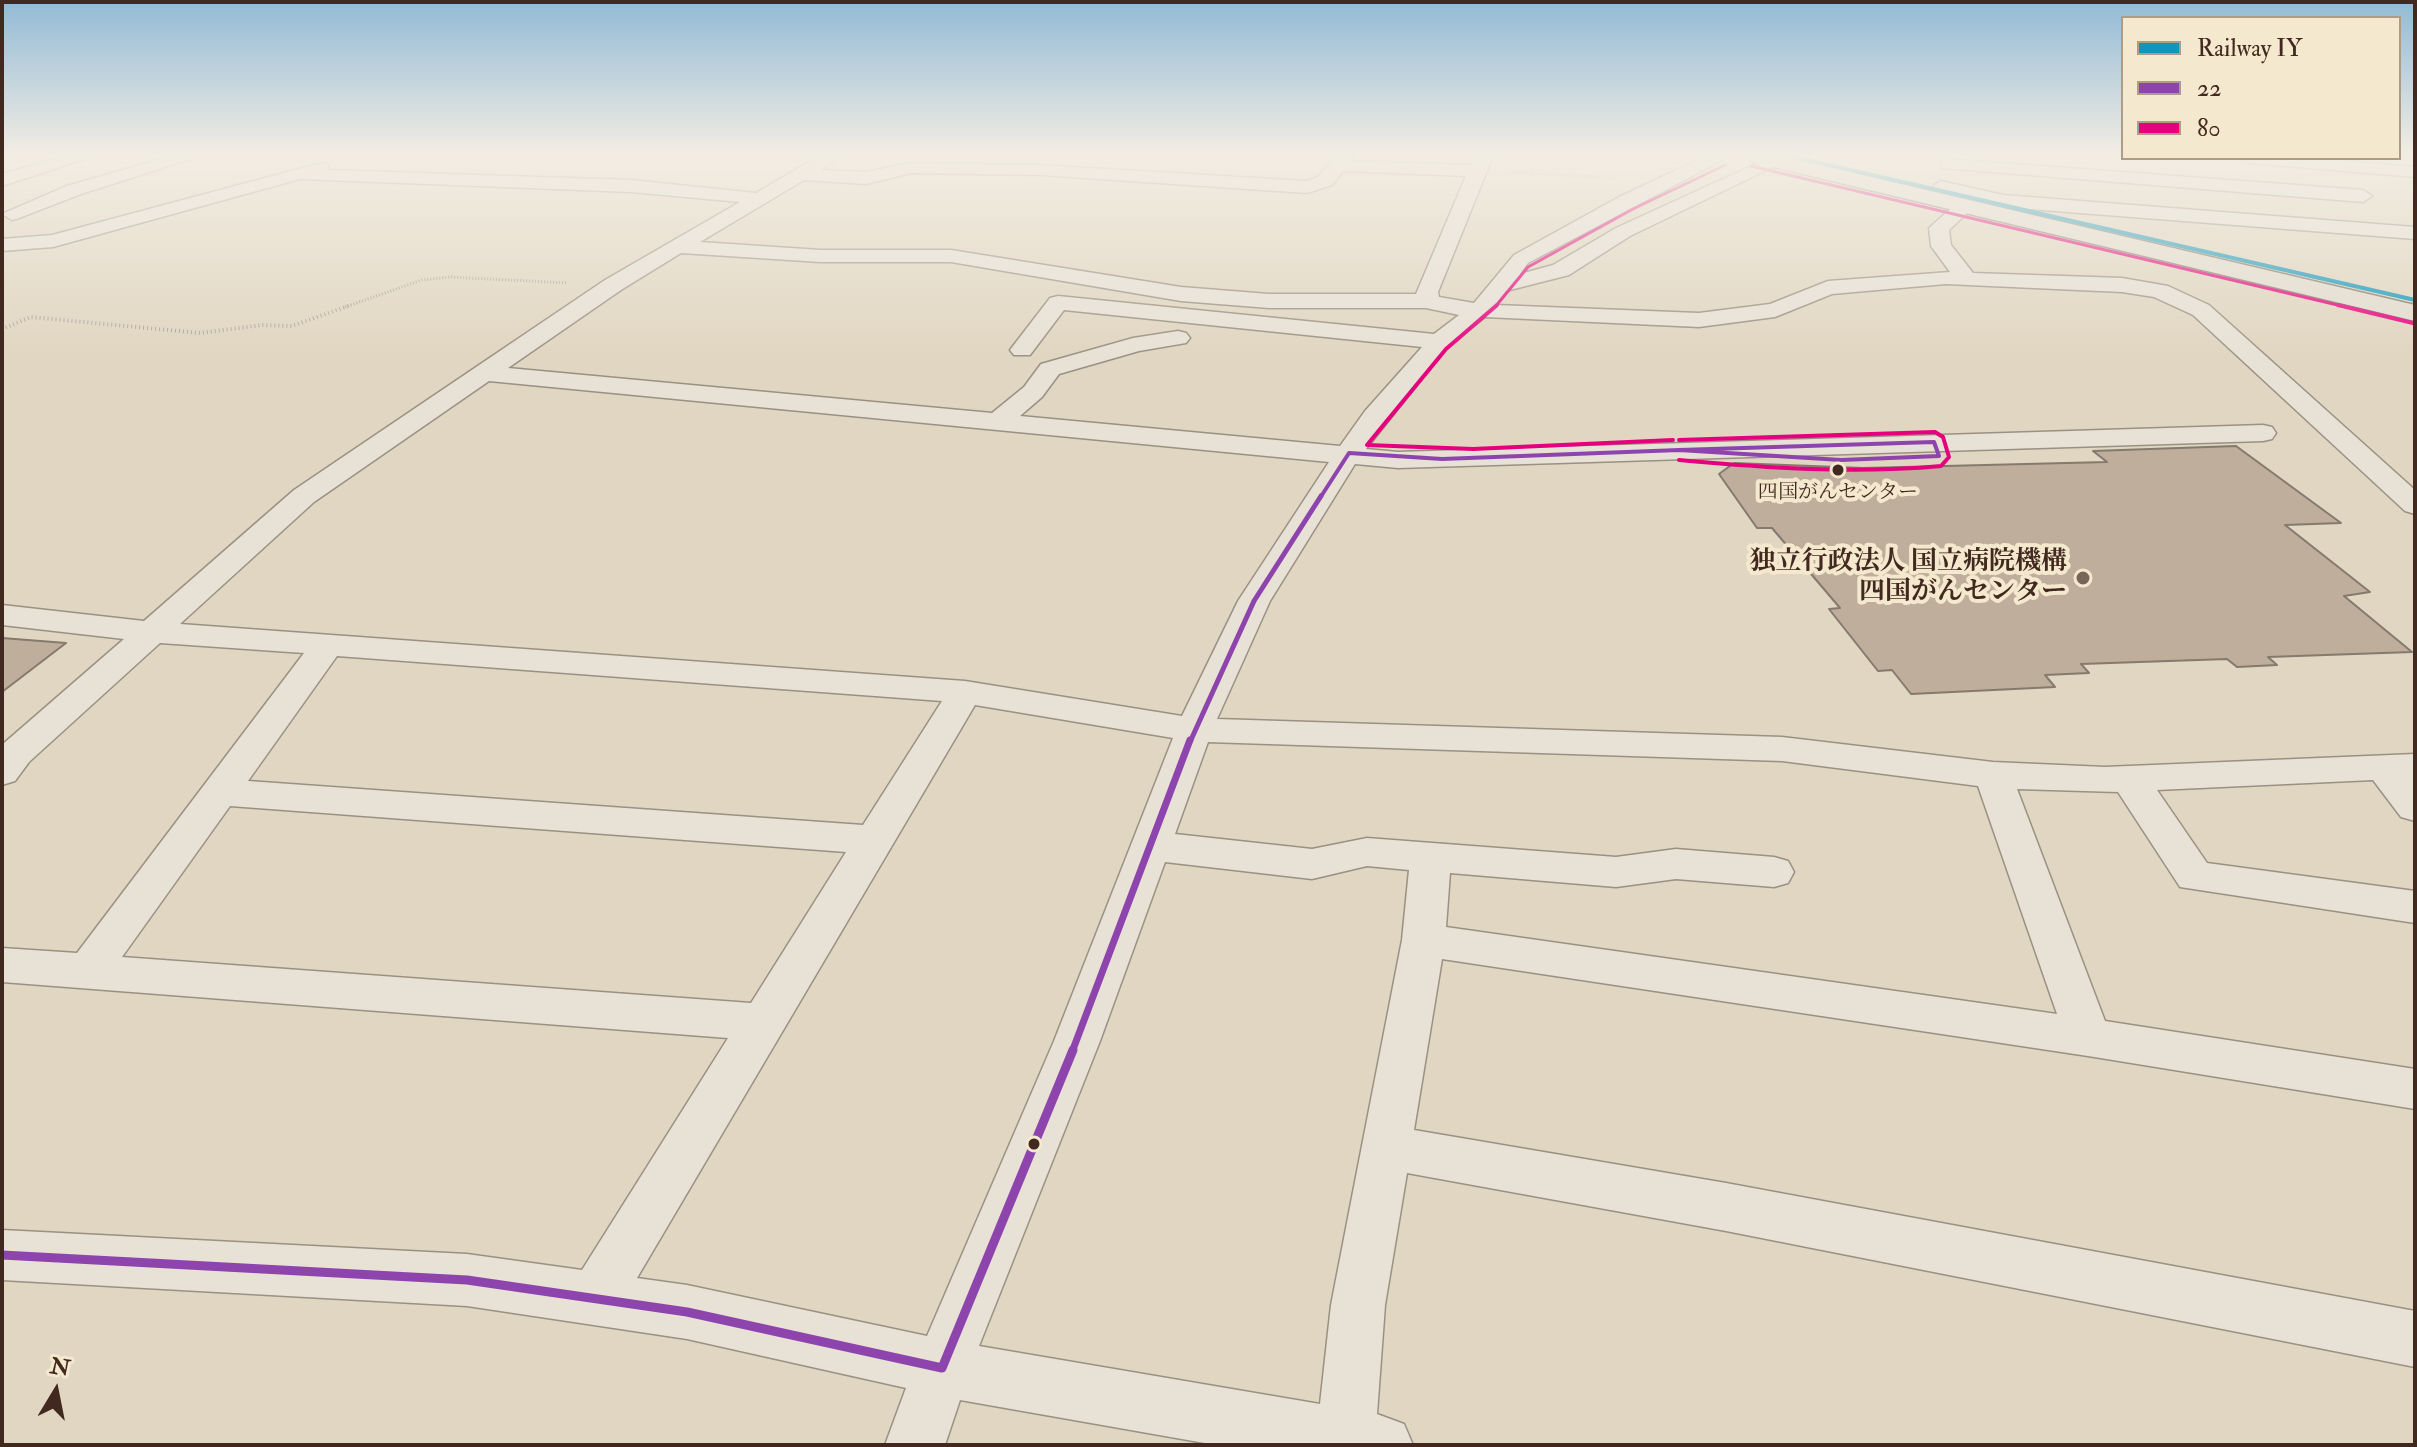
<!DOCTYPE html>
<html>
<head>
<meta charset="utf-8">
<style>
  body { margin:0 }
  #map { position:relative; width:2417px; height:1447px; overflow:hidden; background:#e1d6c1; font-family:"IM FELL Double Pica",serif }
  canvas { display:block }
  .frame { position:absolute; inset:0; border:4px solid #42291f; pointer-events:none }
  .legend { position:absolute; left:2121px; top:16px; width:280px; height:144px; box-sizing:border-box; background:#f4e8ce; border:2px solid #ad9c88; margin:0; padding:10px 14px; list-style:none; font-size:24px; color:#42291f }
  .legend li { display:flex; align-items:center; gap:16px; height:40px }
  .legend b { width:40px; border:2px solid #ad9c88 }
  .north { position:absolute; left:16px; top:1351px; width:80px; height:80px; -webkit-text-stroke:6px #f4e8ce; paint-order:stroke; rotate:10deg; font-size:22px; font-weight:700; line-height:32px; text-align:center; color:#42291f }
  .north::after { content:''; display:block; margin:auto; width:28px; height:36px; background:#42291f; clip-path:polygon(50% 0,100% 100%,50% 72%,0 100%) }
</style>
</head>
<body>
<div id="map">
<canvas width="2417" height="1447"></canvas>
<div class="frame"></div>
<ul class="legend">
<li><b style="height:10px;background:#1096bc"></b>Railway IY</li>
<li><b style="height:10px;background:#8e44ad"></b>22</li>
<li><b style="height:10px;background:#e5007d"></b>80</li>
</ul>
<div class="north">N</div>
</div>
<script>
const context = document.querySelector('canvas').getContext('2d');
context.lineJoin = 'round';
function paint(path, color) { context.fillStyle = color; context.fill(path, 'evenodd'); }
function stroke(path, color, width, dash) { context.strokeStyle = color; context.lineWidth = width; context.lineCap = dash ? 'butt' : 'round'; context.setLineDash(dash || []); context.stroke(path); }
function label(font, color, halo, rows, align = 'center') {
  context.font = font + ' "IM FELL Double Pica","Noto Serif JP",serif'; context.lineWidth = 8; context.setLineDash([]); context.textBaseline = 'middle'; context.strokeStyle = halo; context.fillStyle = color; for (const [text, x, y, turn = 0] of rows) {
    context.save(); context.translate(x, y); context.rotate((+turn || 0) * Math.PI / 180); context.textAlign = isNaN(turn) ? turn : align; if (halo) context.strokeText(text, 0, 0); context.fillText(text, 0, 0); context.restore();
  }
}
const building = new Path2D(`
  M2236,446l105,77 -56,2 85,67 -26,4 68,56 -144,5 9,8 -40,2 -10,-8 -146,5 8,9 -44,2 10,12 -144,7 -19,-24 -14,1 -49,-62 11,-1 -68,-80h-15l-38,-54 15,-11 129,5 244,-6 -14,-11z
  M2,638l64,5 -64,49z`);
paint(building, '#c0ae9c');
stroke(building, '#847a6e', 2);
const minor = new Path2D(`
  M65,156h29l-92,30v-12z
  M171,156h29l-119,38 -62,24 -7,2 -10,-6 65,-28z
  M819,156h22l-20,14 45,2 45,-9 129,2 266,16 12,-4 18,-21h19l-4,5 120,4 4,-9h18l-55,136 1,5 35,6 40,-48 107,-59 85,-40h24l-202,107 -8,11 33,-9 63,-37 157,-72 7,5 -3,4 -147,71 -61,39 -63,16 -10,14 203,8 71,-9 58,-23 122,-9 -19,-26 -2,-18 29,-26 7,-2 10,6 -26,24 2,15 22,28 149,5 46,8 41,19 206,185v24l-10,-3 -212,-196 -39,-18 -32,-5 -176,-8 -114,10 -57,23 -76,10 -214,-10 -38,30 -81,102 32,3 865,-27 9,2 4,6 -4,6 -9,2 -865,27 -43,-4 -85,137 -53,118 565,18 211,25 112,5 310,-13v67l-14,-4 -28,-37 -216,10 50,73 208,28v32l-235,-36 -62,-95 -101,-3 88,232 310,48v40l-327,-53 -646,-97 -28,171 312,53 689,128v56l-689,-136 -319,-58 -22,132 -8,109 27,10 9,21h-197l-256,-45 -15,45h-60l21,-57 -219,-49 -220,-33 -465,-26v-50l465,24 115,16 146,-232 -726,-56v-34l75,5 227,-300 -144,-10 -131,119 -14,19 -13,4 1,-41 121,-105 -122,-14v-20l142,16 150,-131 311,-210 135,-78 -109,-10 -331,-13 -247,68 -51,4v-12l50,-4 269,-72 6,1 2,6 302,10 125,13zM1343,171l123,5 -50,118h-147l-88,-7 -230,-37h-131l-120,-8 104,-62 62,4 45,-11 129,2 267,18 25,-8zM681,253l139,9h131l230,39 88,7h157l33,7 -25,19 -376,-38 -8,2 -40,52 4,5h16l34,-45 358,37 -57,64 -25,35 -320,-30 22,-19 17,-23 80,-23 47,-8 4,-5 -4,-5 -8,-2 -45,7 -92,26 -17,23 -32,26 -484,-45 113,-78zM489,381l840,81 -91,139 -56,115 -217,-35 -785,-57 134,-122zM337,656l605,45 -79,124 -615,-44zM975,705l198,33 -119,303 -127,295 -240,-51 -50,-7zM1208,742l574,19 196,25 79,228 -611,-87 4,-54 166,14 60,-8 98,8 14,-4 6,-11 -6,-11 -14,-4 -98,-8 -60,8 -249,-19 -55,11 -137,-15zM230,806l616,46 -95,151 -629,-46zM1165,862l147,17 55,-13 42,4 -7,70 -71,365 -11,99 -341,-58 121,-305z
  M2240,158h73l102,9v10l-166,-14z
  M1948,159l415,31 9,6 -9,6 -421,-34v-8z
  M1941,181l62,14 412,32v12l-412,-32 -69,-16 -2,-4z`);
const major = new Path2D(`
  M1742,156h40l633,149v16l-662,-159z`);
stroke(minor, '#9a9183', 3);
stroke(major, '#847a6e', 3);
stroke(new Path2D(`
  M1506,172l110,6
  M345,307l77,-27 28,-3 118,6`), '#aba49b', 3, [1, 2]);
stroke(new Path2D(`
  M2,329l29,-12 169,16 62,-8 30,1 59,-21`), '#aba49b', 4, [1, 3]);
paint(minor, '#e7e1d6');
paint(major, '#e3ddd0');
stroke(new Path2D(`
  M1934,442l5,14 -98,4 -162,-10z
  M1320,498l29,-45 93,6 237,-9`), '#8e44ad', 4);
stroke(new Path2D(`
  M1190,742l64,-141 67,-105`), '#8e44ad', 5);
stroke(new Path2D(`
  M1072,1052l118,-312`), '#8e44ad', 7);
stroke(new Path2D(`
  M2,1255l465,25 220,32 255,56 131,-318`), '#8e44ad', 9);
stroke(new Path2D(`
  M1751,166l595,141
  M1495,307l33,-40 105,-58 92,-44`), '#e5007d', 3);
stroke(new Path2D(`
  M1497,305l-51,44 -79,96 106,4 200,-9
  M2338,305l75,18
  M1679,440l256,-8 8,5 6,20 -8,9c-88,8 -174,2 -262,-6`), '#e5007d', 4);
stroke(new Path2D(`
  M1790,156l625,144`), '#1096bc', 4);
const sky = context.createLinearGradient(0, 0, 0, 359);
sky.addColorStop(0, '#92bad6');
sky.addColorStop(0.43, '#f2ede3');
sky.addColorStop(1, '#f2ede300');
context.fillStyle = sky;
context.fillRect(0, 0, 2417, 359);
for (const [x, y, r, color] of [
  [1838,470,7,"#42291f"],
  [2083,578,8,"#7a6658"],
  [1034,1144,7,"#42291f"]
]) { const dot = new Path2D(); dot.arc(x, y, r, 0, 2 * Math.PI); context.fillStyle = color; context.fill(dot); stroke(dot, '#f4e8ce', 3); }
label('20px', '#42291f', '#f4e8ce', [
  ["四国がんセンター",1838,494]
]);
label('bold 26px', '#42291f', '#f4e8ce', [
  ["独立行政法人 国立病院機構",2067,563],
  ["四国がんセンター",2067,593]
], 'right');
</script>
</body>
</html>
